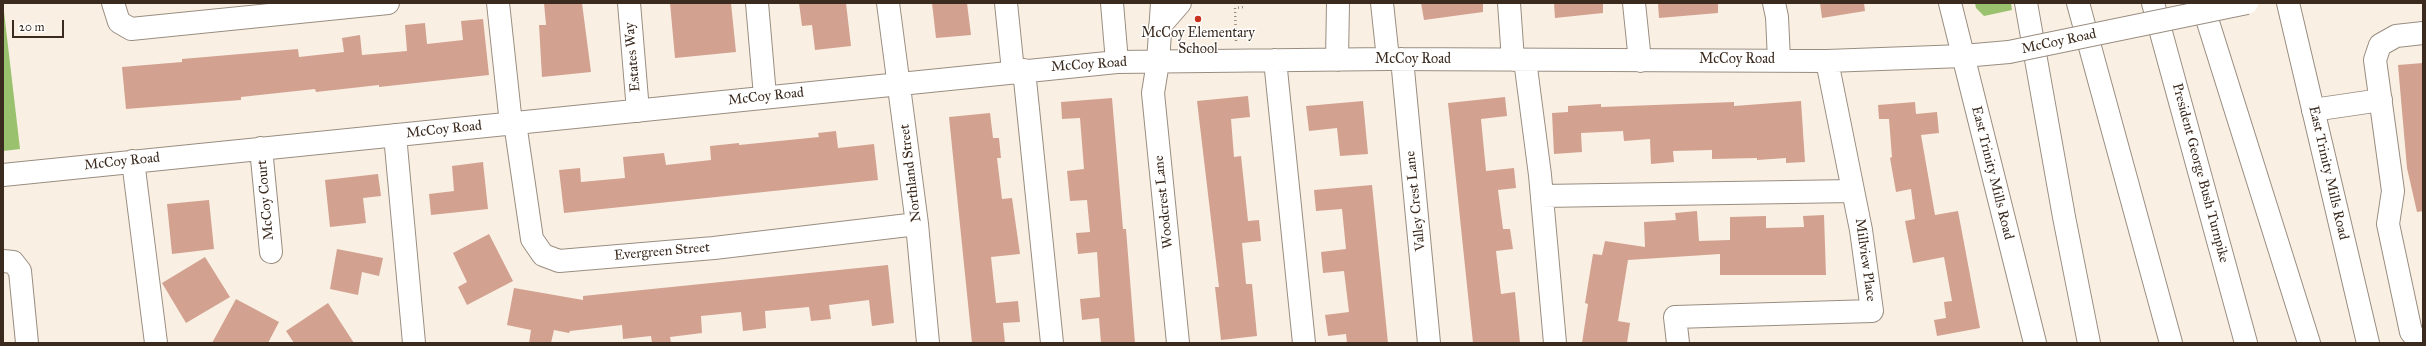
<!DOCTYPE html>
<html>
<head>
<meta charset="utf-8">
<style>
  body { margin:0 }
  #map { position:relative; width:2426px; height:346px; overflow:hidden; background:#f9f0e3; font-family:"IM FELL Great Primer",serif }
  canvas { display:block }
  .frame { position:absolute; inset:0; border:4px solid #3b2a1e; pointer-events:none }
  .scale { position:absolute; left:12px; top:20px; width:52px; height:18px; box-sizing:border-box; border:2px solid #3b2a1e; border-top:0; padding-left:5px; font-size:12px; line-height:14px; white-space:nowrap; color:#3b2a1e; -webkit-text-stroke:3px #fff; paint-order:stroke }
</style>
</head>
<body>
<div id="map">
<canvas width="2426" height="346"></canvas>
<div class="frame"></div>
<div class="scale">20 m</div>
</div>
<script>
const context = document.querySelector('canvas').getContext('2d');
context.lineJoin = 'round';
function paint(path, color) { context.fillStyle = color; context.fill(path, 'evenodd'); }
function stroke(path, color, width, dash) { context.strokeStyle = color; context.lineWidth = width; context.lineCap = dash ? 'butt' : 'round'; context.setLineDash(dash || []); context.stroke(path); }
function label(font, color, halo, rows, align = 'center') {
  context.font = font + ' "IM FELL Great Primer",serif'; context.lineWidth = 3; context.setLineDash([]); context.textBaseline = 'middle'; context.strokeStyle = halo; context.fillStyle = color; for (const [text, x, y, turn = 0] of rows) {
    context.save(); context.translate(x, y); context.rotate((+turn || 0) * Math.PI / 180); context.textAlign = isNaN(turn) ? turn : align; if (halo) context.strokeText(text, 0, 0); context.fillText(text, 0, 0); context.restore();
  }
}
paint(new Path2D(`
  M3,3l17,146 -17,2z
  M1975,3h36l1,7 -28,6 -8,-8z`), '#9ac16d');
paint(new Path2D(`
  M544,3h38l9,69 -49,5 -3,-52h7z
  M670,3h61l5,49 -61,6z
  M799,3h47l5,43 -36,4 -3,-25 -10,1z
  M932,3h35l4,32 -35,3z
  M1421,3h62v9l-59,8z
  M1554,3h49v10l-48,5z
  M1658,3h60v10l-59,5z
  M1820,3h44l1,8 -43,7z
  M483,19l6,56 -110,12v-2l-63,7 -1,-3 -74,8v3l-115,9 -4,-42 60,-5v-3l116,-10 1,8 45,-5 -2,-14 18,-3 2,20 45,-4 -2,-26 20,-2 2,21 36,-4 -2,-19z
  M2423,63v148l-6,1 -10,-44 -9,-103z
  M1248,96l2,21 -19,2 3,38 7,-1 7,65 11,-1 2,21 -19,2 4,41h6l5,52 -36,4 -6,-53h4l-22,-186z
  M1505,97l2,19 -26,3 5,52 28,-3 2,20 -18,2 5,39h7l3,20 -17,2 5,43 14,-2 5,51h-47l-25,-240z
  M1112,98l11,131h3l9,114h-34l-2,-25 -17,2 -2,-21 20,-2 -3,-45 -19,2 -2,-21 14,-1 -3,-32 -17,1 -3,-30 17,-2 -4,-51 -18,1 -1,-17z
  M1363,101l5,53 -28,2 -3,-28 -28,3 -3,-25z
  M1801,101l4,61 -19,1v-5l-29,2v-2l-45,1v-9l-39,1 1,11 -23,2 -1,-25 -26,2 -1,-10 -42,2 1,19 -28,2 -2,-41 16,-1v-6l33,-2v3l133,-5v4z
  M1915,102l1,12 21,-2 2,21 -18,2 14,80 23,-4 22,117 -43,8 -3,-16 12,-2 -2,-16 8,-1 -8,-44 -31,6 -8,-42 10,-2 -4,-30 -15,3 -6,-34 2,-1 -3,-38h-10l-1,-14z
  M990,113l3,25h6l2,20h-4l5,41 10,-1 8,56 -29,3 5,46 22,-2 2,21 -17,1 2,20h-33l-23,-226z
  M836,131l2,17 36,-4 4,36 -314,33 -5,-43 21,-2 1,14 44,-4 -2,-21 41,-4 2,12 45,-5 -1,-14 29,-3v2l80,-8 -1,-4z
  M483,162l5,47 -57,6 -2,-21 25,-3 -2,-25z
  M378,174l3,22 -18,2 3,25 -36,4 -5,-47z
  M1372,185l16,158h-41l-1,-9 -18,2 -3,-21 24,-3 -5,-41 -21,2 -2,-21 25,-3 -4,-40 -26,2 -2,-21z
  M209,200l5,49 -42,5 -5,-50z
  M1697,211l2,30 31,-1v-23l36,-1v12l38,-1 -1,-11 21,-1 2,60h-106v-21l-92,6 -10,61 12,2 -3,20h-45l6,-39 -3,-1 8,-49 9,1 3,-14 40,6 -1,-25 32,-2 -1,-7z
  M489,234l24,47 -46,24 -9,-18 9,-5 -14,-29z
  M337,249l46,9 -4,18 -17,-4 -4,23 -28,-6z
  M205,257l25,40 -44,26 -24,-40z
  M888,265l6,58 -22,3 -3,-26 -40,5 2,14 -20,2 -2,-14 -44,4 1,17 -23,3 -2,-19 -40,4 1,17 -32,4 1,6h-19l-1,-7 -28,3 -1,-14 -52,6 -1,2 -15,-3 -3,13h-22l2,-13 -24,-5 7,-37 69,12v-4z
  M236,299l43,23 -11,21h-56z
  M328,303l26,40h-60l-8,-12z`), '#d3a190');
const minor = new Path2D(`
  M113,3l6,19 12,7 257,-26
  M498,3l13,121
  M629,3l9,108
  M757,3l8,93
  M888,3l29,221 11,119
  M1006,3l7,68
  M1112,3l5,59
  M1162,3l-4,59 -5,31 25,250
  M1382,3l6,56
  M1509,3l4,57
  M1634,3l6,58
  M1774,3l3,14 2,43
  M1160,26l20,-23
  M1402,59l27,284
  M1275,60l29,283
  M1337,60l1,-57
  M1525,60l15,115 15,168
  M1024,70l28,273
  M2313,110l68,-10
  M515,123l17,116 11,16 16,6 155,-13 203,-24
  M395,135l19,208
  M261,148l10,104
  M133,161l23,182
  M3,175l1114,-113 271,-3 439,2 136,-5 46,-4
  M1542,196l311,-5
  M3,261l10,1 7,9 7,72
  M1678,343l-3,-26 197,-6 -11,-81 -34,-169
  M2420,343l-9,-11 -23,-108 5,-33 -18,-131 5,-15 16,-9 27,-3`);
const major = new Path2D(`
  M1950,3l85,340
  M2288,3l80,340`);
const highway = new Path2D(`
  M2026,3l38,214 25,126
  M2078,3l93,340
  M2153,3l93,340
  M2202,3l107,340`);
stroke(minor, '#9a8d80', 24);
stroke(major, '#9a8d80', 24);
stroke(highway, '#9a8d80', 24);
stroke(new Path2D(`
  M1236,41l-1,-33 9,-1`), '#9a8d80', 2.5, [1, 3]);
stroke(minor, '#fff', 22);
stroke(major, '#fff', 22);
stroke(highway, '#fff', 22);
const minorBridge = new Path2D(`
  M2009,52l238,-49`);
stroke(minorBridge, '#9a8d80', 24, []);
stroke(minorBridge, '#fff', 22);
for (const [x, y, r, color] of [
  [1198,19,4,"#c8321e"]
]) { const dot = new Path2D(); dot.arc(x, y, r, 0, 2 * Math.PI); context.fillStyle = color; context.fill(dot); stroke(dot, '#fff', 1.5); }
label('14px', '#3b2a1e', '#fff', [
  ["McCoy Elementary",1198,34],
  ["School",1198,50]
]);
label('14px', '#3b2a1e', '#fff', [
  ["McCoy Road",2059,42,-12],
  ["Estates Way",633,57,-95],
  ["McCoy Road",1413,60],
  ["McCoy Road",1737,60],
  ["McCoy Road",1089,65,-4],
  ["McCoy Road",766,97,-6],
  ["McCoy Road",444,130,-6],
  ["McCoy Road",122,162,-6],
  ["Northland Street",911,173,-97],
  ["East Trinity Mills Road",1992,173,76],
  ["President George Bush Turnpike",2200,173,75],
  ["East Trinity Mills Road",2328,173,77],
  ["McCoy Court",266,200,-95],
  ["Valley Crest Lane",1416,201,-96],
  ["Woodcrest Lane",1164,202,-96],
  ["Evergreen Street",662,252,-5],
  ["Millview Place",1865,260,82]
]);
</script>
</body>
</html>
